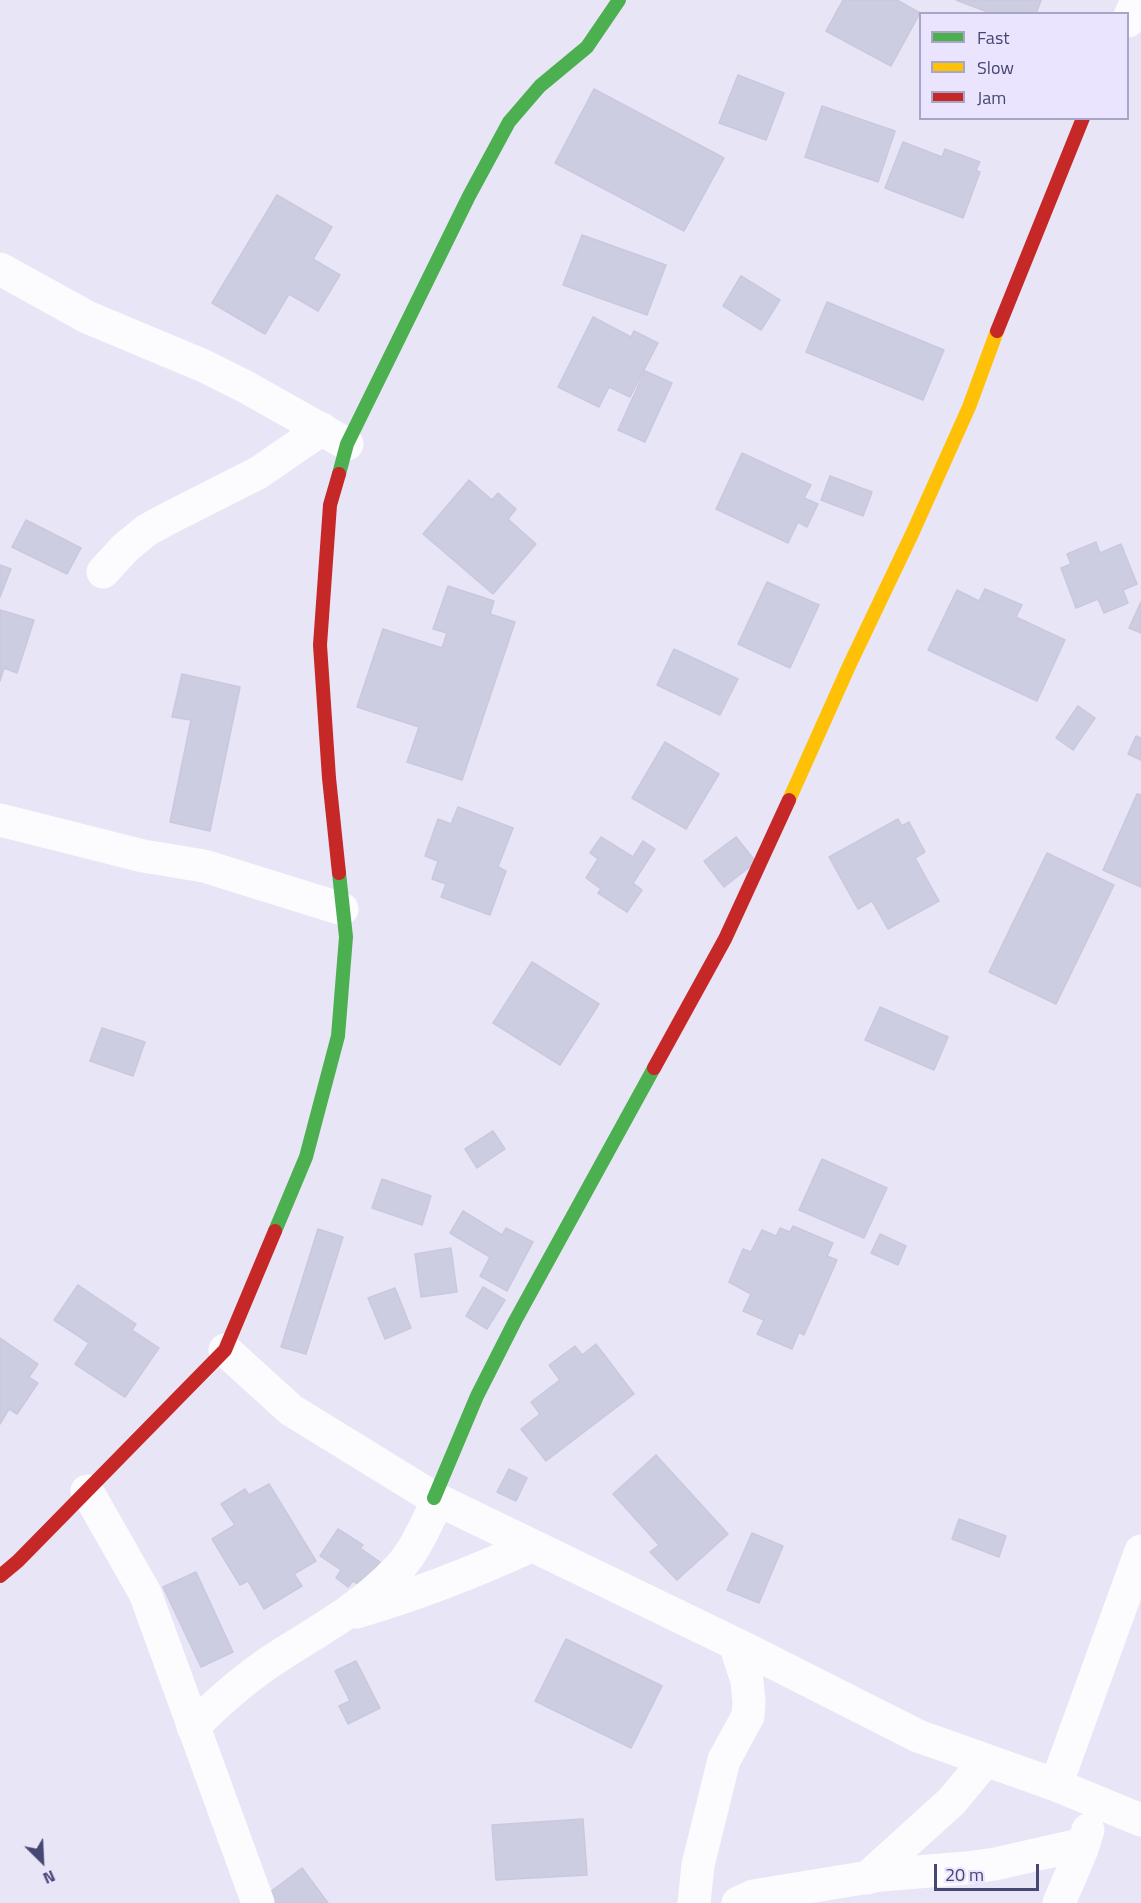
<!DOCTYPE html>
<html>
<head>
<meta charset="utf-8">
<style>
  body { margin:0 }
  #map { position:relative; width:1141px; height:1903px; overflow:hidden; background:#e8e5f6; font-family:"Titillium Web",sans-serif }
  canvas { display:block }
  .legend { position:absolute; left:919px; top:12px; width:210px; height:108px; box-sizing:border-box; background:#eae4ff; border:2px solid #a8a6c7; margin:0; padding:8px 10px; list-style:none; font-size:18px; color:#464873 }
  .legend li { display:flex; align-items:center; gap:12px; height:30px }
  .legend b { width:30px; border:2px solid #a8a6c7 }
  .north { position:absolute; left:12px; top:1831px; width:60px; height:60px; -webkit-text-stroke:4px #eae4ff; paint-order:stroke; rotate:156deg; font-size:16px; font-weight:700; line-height:24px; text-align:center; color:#464873 }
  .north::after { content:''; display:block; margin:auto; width:21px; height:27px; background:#464873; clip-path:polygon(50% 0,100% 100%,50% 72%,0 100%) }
  .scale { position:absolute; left:934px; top:1864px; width:105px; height:27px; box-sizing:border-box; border:3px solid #464873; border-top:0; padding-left:8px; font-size:18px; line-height:21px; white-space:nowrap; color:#464873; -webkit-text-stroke:4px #eae4ff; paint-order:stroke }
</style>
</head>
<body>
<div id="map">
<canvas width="1141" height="1903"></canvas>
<ul class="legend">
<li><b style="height:8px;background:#4caf50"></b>Fast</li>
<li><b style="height:8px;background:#ffc107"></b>Slow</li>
<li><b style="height:8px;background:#c62828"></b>Jam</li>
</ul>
<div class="north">N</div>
<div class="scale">20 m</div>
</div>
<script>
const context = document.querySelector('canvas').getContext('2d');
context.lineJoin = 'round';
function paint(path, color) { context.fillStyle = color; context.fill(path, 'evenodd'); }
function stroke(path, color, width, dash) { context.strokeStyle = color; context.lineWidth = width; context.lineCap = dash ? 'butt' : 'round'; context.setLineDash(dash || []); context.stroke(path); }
const building = new Path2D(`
  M843,0h54l23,13 -29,53 -65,-35z
  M956,0h85l-5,14h-43z
  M738,75l46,18 -18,47 -47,-17z
  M594,89l130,69 -40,73 -129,-68z
  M822,106l73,25 -17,51 -73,-25z
  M903,142l39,15 3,-8 35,13 -4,8 4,2 -17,46 -78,-30z
  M277,195l55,32 -19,32 27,16 -22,36 -29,-17 -24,40 -53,-31z
  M582,235l84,30 -19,50 -84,-30z
  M741,276l39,24 -19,30 -38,-24z
  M827,302l117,48 -21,50 -117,-48z
  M593,317l38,20 3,-6 24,12 -28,54 -21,-10 -10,20 -41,-20z
  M645,371l27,12 -27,59 -27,-12z
  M742,453l69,32 -7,13 14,6 -11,23 -9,-5 -10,21 -72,-34z
  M830,476l42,16 -9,24 -42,-16z
  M469,480l23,20 6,-7 18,16 -8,10 28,25 -43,50 -70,-60z
  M26,520l55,28 -14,26 -55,-27z
  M1096,542l4,11 21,-9 16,40 -14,6 5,13 -24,10 -6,-14 -22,9 -15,-40 10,-4 -4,-10z
  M0,565l11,4 -11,28z
  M767,582l52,23 -29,63 -52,-24z
  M448,586l46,15 -4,13 25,8 -53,158 -55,-18 12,-35 -62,-20 26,-78 59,19 5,-15 -14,-4z
  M985,589l37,16 -6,12 49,23 -28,61 -109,-51 29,-60 22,11z
  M1141,602v31l-12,-5z
  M0,610l34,10 -17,53 -13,-5 -4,13z
  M674,649l64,30 -18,36 -63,-30z
  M182,674l58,13 -30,144 -40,-9 21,-102 -19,-3z
  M1078,706l17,12 -22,32 -17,-12z
  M1136,736l5,2v22l-13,-6z
  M665,742l54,32 -33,55 -54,-31z
  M1137,794l4,1v92l-38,-17z
  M458,807l55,21 -15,39 8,4 -16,44 -49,-18 5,-13 -14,-5 6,-18 -13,-5 13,-37 13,5z
  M898,819l4,7 7,-4 16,30 -10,6 24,43 -51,28 -16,-28 -14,8 -29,-52z
  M601,837l32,20 10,-16 12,8 -22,34 9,7 -15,22 -29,-19 3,-4 -15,-11 12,-19 -8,-6z
  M736,837l20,25 -32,25 -20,-26z
  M1047,853l67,32 -58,119 -67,-32z
  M532,962l67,42 -39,61 -67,-42z
  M880,1007l68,30 -14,33 -69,-30z
  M102,1028l43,14 -12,34 -43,-15z
  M493,1131l12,18 -28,19 -12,-19z
  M822,1159l65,29 -23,50 -65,-28z
  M382,1179l49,17 -9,29 -50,-17z
  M463,1211l39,24 4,-7 27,14 -26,49 -27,-15 10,-19 -40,-24z
  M793,1226l40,17 -6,13 10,4 -33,75 -5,-3 -7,17 -35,-15 7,-14 -21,-9 8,-17 -22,-12 14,-33 8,3 11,-22 14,6 4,-8 10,4z
  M318,1229l25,8 -37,117 -25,-7z
  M880,1234l26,12 -8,19 -27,-12z
  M451,1248l6,44 -36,5 -6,-43z
  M78,1285l58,39 -4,6 27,18 -34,49 -50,-33 14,-21 -35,-23z
  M483,1287l22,13 -18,29 -21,-13z
  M395,1288l16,40 -26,11 -17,-41z
  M0,1338l38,26 -9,13 9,6 -21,31 -8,-5 -9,15z
  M596,1344l38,50 -88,67 -25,-32 19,-15 -9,-12 29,-22 -11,-15 26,-19 7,9z
  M656,1455l72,79 -51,46 -27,-28 9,-7 -46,-51z
  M509,1469l18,9 -11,23 -19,-9z
  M269,1484l47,77 -22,13 8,12 -38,23 -16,-28 -8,4 -28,-46 23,-14 -14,-21 24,-15 4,6z
  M959,1519l47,17 -7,21 -47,-18z
  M338,1529l25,16 -3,3 20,14 -18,25 -9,-6 -5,6 -12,-9 5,-8 -21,-14z
  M752,1533l31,13 -24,57 -32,-13z
  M196,1572l37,80 -32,15 -38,-80z
  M566,1639l96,47 -31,62 -96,-47z
  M356,1661l24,47 -32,16 -9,-18 11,-5 -15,-30z
  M583,1819l4,56 -91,5 -4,-55z
  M302,1868l26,35h-65l-2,-4z`);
paint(building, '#cdcde2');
stroke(building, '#c9c8de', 1.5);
stroke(new Path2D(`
  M1128,21l9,-21
  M0,269l87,48 117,49 42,21 101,57
  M103,572l23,-25 21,-17 22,-12 89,-45 64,-44
  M0,820l143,36 61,10 138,43
  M225,1350l66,60 143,88 310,150 174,88 138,49 85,35
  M87,1491l58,102 113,310
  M356,1612c60,-17 118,-40 175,-66
  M193,1727c27,-27 57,-53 89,-73 43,-27 78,-46 114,-83 19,-18 30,-48 42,-70
  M1056,1785l85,-234
  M867,1878l85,-77 34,-41
  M694,1903l4,-38 26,-105 24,-44 1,-14 -2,-21 -12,-37
  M738,1903l15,-7 128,-21 85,-7 29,-4 88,-20
  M1059,1903l23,-54 6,-19`), '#fcfbfe', 33);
stroke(new Path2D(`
  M339,474l8,-30 122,-248 40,-74 31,-36 47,-39 32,-47
  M275,1231l31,-74 32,-121 8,-99 -7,-64
  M434,1498l43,-102 38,-75 139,-253`), '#4caf50', 14);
stroke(new Path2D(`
  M789,800l60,-134 63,-132 57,-127 28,-76`), '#ffc107', 14);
stroke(new Path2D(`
  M997,331l86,-213
  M339,474l-9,31 -10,140 9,133 10,95
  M654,1068l71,-129 64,-139
  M0,1576l18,-15 207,-211 50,-119`), '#c62828', 14);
</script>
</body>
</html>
